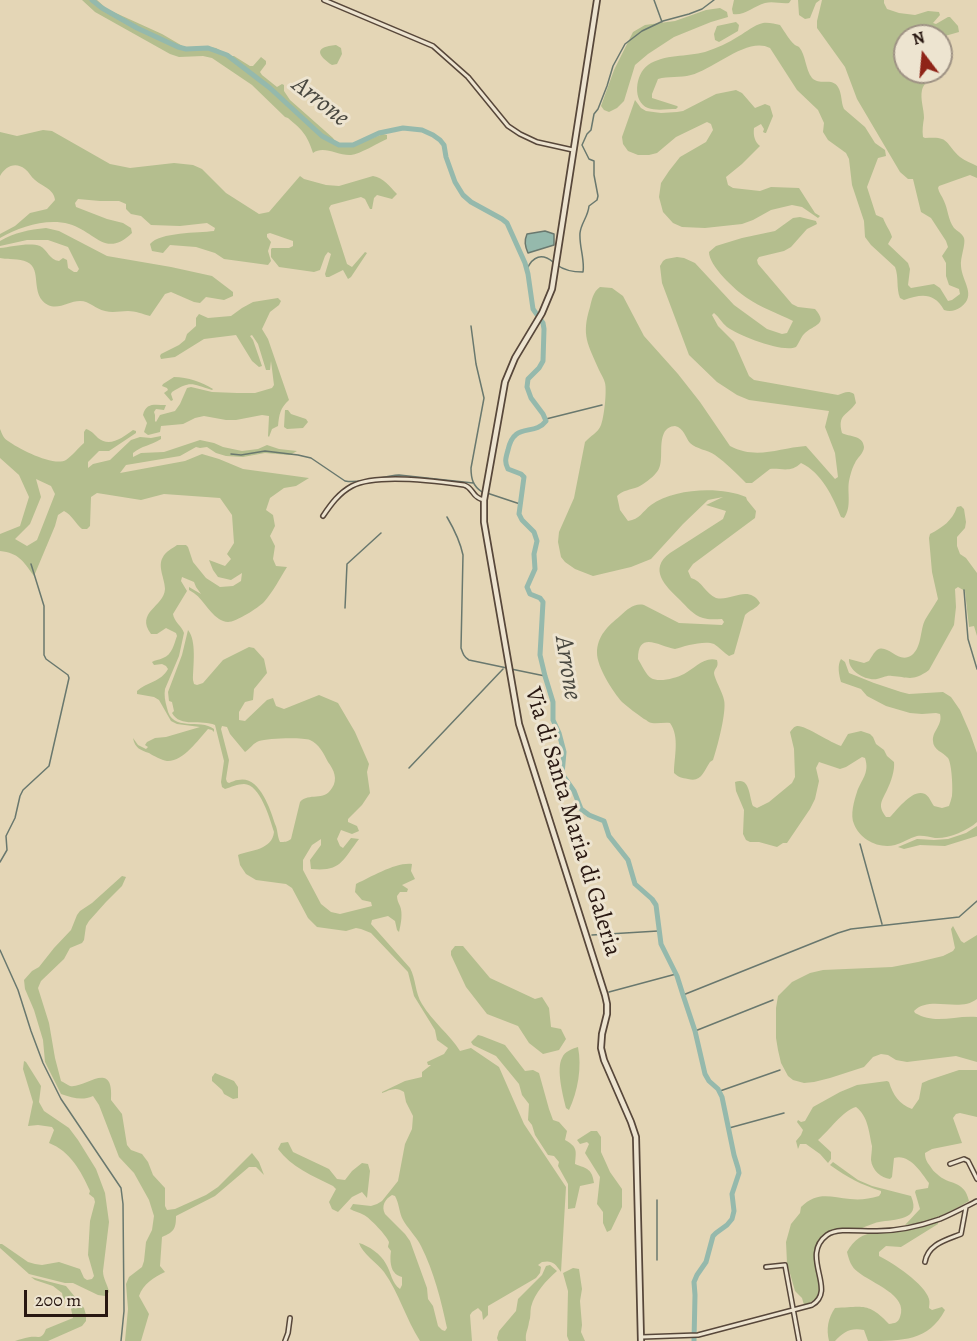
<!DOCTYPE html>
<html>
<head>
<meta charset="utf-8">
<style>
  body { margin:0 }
  #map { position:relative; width:977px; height:1341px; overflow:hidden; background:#e4d6b6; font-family:Alegreya,serif }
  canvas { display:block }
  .north { position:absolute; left:893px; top:24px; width:60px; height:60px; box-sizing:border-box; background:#ede4d0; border:2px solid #9e9284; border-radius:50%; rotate:344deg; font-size:16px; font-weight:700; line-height:24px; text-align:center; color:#281711 }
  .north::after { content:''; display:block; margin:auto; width:21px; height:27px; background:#8f2418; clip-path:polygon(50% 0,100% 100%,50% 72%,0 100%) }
  .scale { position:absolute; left:24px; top:1290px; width:84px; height:27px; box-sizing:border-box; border:3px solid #281711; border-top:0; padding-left:8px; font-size:18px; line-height:21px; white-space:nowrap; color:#281711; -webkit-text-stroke:4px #ede4d0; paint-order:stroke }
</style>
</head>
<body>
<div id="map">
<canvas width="977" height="1341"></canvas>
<div class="north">N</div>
<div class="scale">200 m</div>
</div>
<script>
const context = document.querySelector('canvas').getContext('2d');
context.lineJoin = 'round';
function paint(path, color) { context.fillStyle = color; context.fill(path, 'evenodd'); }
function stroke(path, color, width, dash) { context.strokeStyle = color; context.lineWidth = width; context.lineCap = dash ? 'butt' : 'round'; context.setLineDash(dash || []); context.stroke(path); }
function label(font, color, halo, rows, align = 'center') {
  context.font = font + ' Alegreya,serif'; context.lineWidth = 6; context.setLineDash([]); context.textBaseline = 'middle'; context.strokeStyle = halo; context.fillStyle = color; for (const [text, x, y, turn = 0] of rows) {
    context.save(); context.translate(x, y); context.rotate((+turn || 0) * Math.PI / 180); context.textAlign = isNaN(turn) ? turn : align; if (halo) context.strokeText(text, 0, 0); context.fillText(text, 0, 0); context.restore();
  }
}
paint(new Path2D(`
  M82,0h15l10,9 55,25 24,14 16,-2 14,2 14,8h4l16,10h3l8,-9 5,4v3l-6,8 2,3 15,12 5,-3 2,1v6l6,9 43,38 3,5 14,4 33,-13 4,1v4c-9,4 -27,15 -36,16 -13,1 -27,-10 -38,-2 -6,-19 -11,-23 -25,-35l-3,-1 -33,-32 -40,-27 -9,-2 -24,1 -9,-3 -75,-42z
  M734,0h57l-2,3c-8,1 -16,-2 -24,0 -11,3 -21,13 -32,11l-1,-5z
  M798,0h22l-4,3 -6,15 -5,1 -6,-4z
  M822,0h62v3l3,6 12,4 16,2 13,-4 11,1 1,3 -7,8 3,1 12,-7h2l8,9 1,6 -14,4c-2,10 9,21 4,31 -4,9 -14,6 -20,11 -2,3 -6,8 -7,12 -2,9 2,19 2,28 -1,6 -2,12 -1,19l2,1c25,-2 19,4 35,19 5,4 12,6 17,9v12l-7,-3 -31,11 -1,2c1,5 4,8 6,13 4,8 4,19 10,27 3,3 8,5 10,10 2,6 -4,20 -3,28 1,16 16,29 0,41 -6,4 -11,5 -17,3 -10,-18 -23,-16 -40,-10l-4,-2c-4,-10 -1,-21 -5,-31l-24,-22 -6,-8 -1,-16 -12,-36 -3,-26 -3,-6 -18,-13 -5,-8 1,-9 -6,-13 -21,-20 -27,-42c-22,-12 -56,21 -79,27 -11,3 -23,1 -33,4l-6,15v4l25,8 1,1 -2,2c-9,0 -20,2 -28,-1 -16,-6 -13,-34 0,-43 16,-11 39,-8 57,-13 12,-4 23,-9 34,-16 7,-4 15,-11 24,-13 5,-1 12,1 17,2 5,7 9,15 15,20 1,1 3,1 4,2 7,8 6,22 13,31 8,8 20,-1 26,9 4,6 3,16 6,22l21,18 10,16 10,7 1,6 -8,2 -11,29 9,28 7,3c3,8 7,12 9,19l-4,7 20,19 2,6 -2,16 3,3 23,-4 6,4 8,13 4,-1 8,-6 -1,-5 -10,-4 -3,-9v-13l-4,-7 6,-9 -2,-6 -15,-23 -10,-6 -8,-33h-5l-8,-7 -43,-73 -12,-32 -28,-39v-7zM905,36h36v36h-36z
  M720,8l7,4 1,5 -17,5 -37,15 -26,17 -13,11 -11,36 -7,7 -8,4 -5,-2 -3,-4 13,-36 19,-38 12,-7 30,-4 31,-11z
  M736,22l3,3 -1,6 -19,11 -4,-2 -1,-6 3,-8z
  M336,45l5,3 1,6 -5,10 -5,1c-15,-10 -18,-18 4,-20z
  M736,90l6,3 13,15 10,-4 5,2 3,10 -7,17h-1l-2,-1 1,-3 -3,-5 -7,4c-1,8 1,14 6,18l-18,18 -16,13 2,8 5,3 27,3 11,-4 28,1 16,25 5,3 -2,2 -16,-11 -10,-2 -21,5 -18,10 -11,4 -37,4 -23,-1 -9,-4 -10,-11 -4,-15 2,-14 8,-12 11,-14 26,-15 7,-12 -2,-6 -4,-2 -31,15 -19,16 -8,2h-11l-10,-4 -5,-7 -1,-7 13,-37 6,8 5,3 15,2 16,-1 6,-1 33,-17z
  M43,130l9,1 58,33 20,4 44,-5 19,2 9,4 24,24 33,21 10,-2 31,-36 4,3 22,6 13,1 34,-10c11,2 16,10 24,18l-5,5 -15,-4 -3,3 -2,11h-2l-5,-10 -4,-2 -30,8 -2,3 18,56 5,3 13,-15 2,1 -16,24 -3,2 -5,-9 -14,7h-3l-1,-3 6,-20 -3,-2 -3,4 -5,14 -6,2 -35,-5 -8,-10v-8l1,-1h17l4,-2v-5l-23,-8 -3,1v3l4,5 -3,9 3,10 -3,4 -44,-6 -9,-6 -19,-6 -26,-2 -7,8 -11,-2 -2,-7c10,-12 48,-11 64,-13l1,-3 -8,-5 -27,3 -29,-1 -10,-9 -10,-2 -5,-5v-5l-7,-3h-19l-22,-2 -3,4 1,4 31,12 16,4 8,5 1,5c-27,26 -37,-2 -63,-9 -23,-6 -49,3 -69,14v-4l15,-8 15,-13 17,-4 8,-9c-1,-11 -12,-13 -20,-20 -4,-3 -6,-8 -10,-11 -10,-8 -20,-2 -25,7v-44l17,4z
  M800,217l16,4 1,3 -10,5 -16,18 -7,4 -25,6 -2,3 1,4 34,40 6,3 17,2c14,16 -1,15 -11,25 -3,3 -5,9 -8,13 -13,6 -57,-11 -69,-20 -5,-4 -8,-10 -13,-14l-2,2 6,11 16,16 15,34 5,4 84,15c6,-2 10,-5 16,-1l2,9c-9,13 -19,11 -14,30 7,4 21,2 22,14 0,6 -7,11 -9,16 -3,5 -5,13 -6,18 -2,12 3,26 -5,37l-3,-1c-8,-20 -19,-44 -40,-54 -10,10 -19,5 -31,6l-18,14h-6c-10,-10 -20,-20 -31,-28 -7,-5 -19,-6 -25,-12 -5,-6 -6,-15 -15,-17 -5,0 -9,3 -11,7 -6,13 1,31 -8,40 -4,5 -12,11 -18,14 -8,3 -15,3 -21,9l3,14 8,11c12,-2 14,-9 23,-16 23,-17 70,-19 95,-8l1,3 9,11 -1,7 -62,46 -5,7 3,7c11,3 15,16 25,20 15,4 32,-14 44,5 -4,6 -10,7 -15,12l-11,39 -5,2c-5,-3 -10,-9 -15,-12 -9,-4 -30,2 -39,5 -16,-3 -37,-19 -37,10 3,5 9,17 13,19 8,5 25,0 33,-4 10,-5 20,-18 33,-14 2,8 -2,7 -3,13 0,5 9,20 10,27 3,11 -7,49 -11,60l-3,2c-6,9 -9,21 -22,17 -6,-1 -10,-2 -14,-6 0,-16 6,-36 -4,-50 -6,-1 -12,1 -18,0 -3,0 -5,-3 -8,-4 -7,-5 -15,-11 -22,-17 -9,-10 -25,-35 -25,-49 0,-17 11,-27 23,-37 8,-7 14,-13 24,-11l35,18 43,2 2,-3 -2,-3c-6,0 -13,1 -19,-1 -10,-3 -16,-11 -23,-18 -15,-14 -32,-31 -10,-47l53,-34 3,-8 -20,-6 17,-8 -15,3 -25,24 -32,35 -20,8 -38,9 -18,-7 -10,-7 -4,-5 -3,-15 1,-10 15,-34 11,-56c5,-6 13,-9 16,-17 3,-7 6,-34 4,-42 -1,-4 -4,-9 -6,-13 -11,-26 -18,-34 -9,-63 2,-8 3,-15 10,-20l12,1 11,8 21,40 34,38 22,28 30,44c27,14 48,2 76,0l29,33 3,-2 -3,-24 -10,-26 4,-16 -80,-11 -12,-5 -20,-13 -28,-27 -27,-72 -2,-17 3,-5 3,-2 11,-2 7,1 11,5 39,42 33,24 15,5 5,-1 6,-12c-14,-7 -33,-14 -46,-23 -12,-8 -38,-32 -38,-46l7,-6 26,-8 33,-7 18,-13z
  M46,228l13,3 48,25 64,11 41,9 21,16v4l-9,4 -18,-3 -6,6 -6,-1 -23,-10 -6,2 -15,22c-7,-2 -15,-5 -22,-5 -8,0 -15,2 -23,0 -10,-2 -15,-10 -25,-10 -11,0 -21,9 -32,4 -19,-10 -5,-36 -21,-43 -8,-4 -19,-2 -27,-4v-10c11,-1 29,-6 40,-2 8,4 9,14 19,15l4,-3 4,2 1,8 6,4h3l2,-3 -11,-22 -20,-7h-21l-27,6v-5c15,-9 29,-11 46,-13z
  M278,298l3,3 -2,4 -9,7 -8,17 6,10 21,61c-9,8 -10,15 -11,26l-6,3 -3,8 -1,-1 1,-20 -7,-1 -26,5h-10l-22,-4 -9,2 -12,6 -22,2 -1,6 -12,3 -4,-3 3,-9 -4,-8c3,-13 12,-10 23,-10l-2,5 -8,-1 -2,3 1,3v6l1,1 4,-7 15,-4 5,-7 7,-16 4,-1 21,5 25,1h18l17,-5 2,-3 -3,-24 -1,9h-4l-8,-26 -6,-9 -2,1 3,4 9,26 -3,1 -7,-6 -16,-26 -32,4 -29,18 -14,2 -1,-3 1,-2 18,-9 6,-5 2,-6 9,-8v-8l3,-4 9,4 23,-2 11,-8 11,-6z
  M174,377c14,0 28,5 39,12l-1,1c-20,-6 -21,-10 -40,2l-1,2 2,6 -2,1 -7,-8 4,-3 -1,-2 -5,-2 1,-2z
  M285,410h3l3,4 15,5 2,3 -5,6 -16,1 -3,-2z
  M0,429c2,5 4,10 8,12 11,8 46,26 58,19 6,-4 12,-12 18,-17v-11l2,-3c6,2 8,5 12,9 12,10 25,-1 35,-8l3,1v2l-27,18h-10l-11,11v6l5,-4 17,-4 21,-20 9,-3 11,1 10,-2v3c-9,6 -20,7 -28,14v4l8,-4 23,-1 36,-12 14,3 9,4 19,4 16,-2 9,-4 12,4 18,2 -7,4 -25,-2 -22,4 -17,-1 -10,-3 -9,-6 -7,1 -4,-1 -16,9 -54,9 -6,8 65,-12 17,-7 17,5 24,10 66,9 -13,8 -12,2 -14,10 -4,12 7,5 2,11 -5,10 5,10 -2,13 3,7 11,1c-7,11 -14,25 -23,35 -6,6 -28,20 -36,20 -3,0 -7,-2 -9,-3 -12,-8 -16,-22 -30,-29v-3l12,7 -5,-7 -2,-5 -12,-5 -1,4 6,10 -14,23c1,8 9,12 11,19l-5,23 -14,33c-1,6 0,12 2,19 5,25 33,10 47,21v3l-2,-2 -4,-1c-10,11 -25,33 -41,32 -6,-1 -13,-5 -18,-8 -9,-3 -14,-5 -16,-15l5,7 8,4 2,-2 -3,-2 2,-3 8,-4 11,-1 34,-10 -23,-3 -6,-3 -12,-21 -5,-3 -17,-3v-3c10,-9 24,-9 31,-22l-2,-3 -4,-2 -8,1 -2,-3c3,-2 7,-2 11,-4 9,-3 11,-14 14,-22l-1,-3 -10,-5 -9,6h-6c-16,-22 13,-27 14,-45 0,-10 -8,-23 -2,-32 2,-5 10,-9 14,-12h9l2,2 5,15 13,16 14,9 13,-1 8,-5 1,-8 -11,7 -13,-3 -5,-7 -4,-10 16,6 6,-7 -4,-5 7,-11 -2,-28 -12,-17 -56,-4 -23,6 -44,-7 -6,4 -1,29 -3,3h-5c-6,-5 -10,-14 -18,-18l-6,4 -3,11 -21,50c-11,-15 -15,-23 -34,-25v-17l20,-8 9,-29 -10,-22 -19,-17zM36,479l15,7 4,8 -18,46 -10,6 -12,-7 15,-15 11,-27z
  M961,506l3,3 2,13 -1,6 -8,9v9l3,8 6,4 11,15v63l-3,-10 -5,1 -4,-36 -7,-4 -3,2 1,18 -2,18 -25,45c-16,12 -21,7 -37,6 -6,-1 -9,2 -15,3 -11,2 -29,-8 -28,-20l15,4 5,-2c2,-3 5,-9 8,-11 11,-7 21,15 35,5 10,-8 8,-25 13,-35 4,-7 9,-14 13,-21l-6,-27 -3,-34 1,-4c13,-7 22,-13 27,-27z
  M188,630c9,11 5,36 5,50l1,4 3,1 6,-2 20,-23 26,-13 5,1 10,11 3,14 -13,16 -1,11 -8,2 -6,10v8l6,1 22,-21 6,-2 3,8 8,3 35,-14 19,8 17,29 14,32 -2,8 3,21 -8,12 -14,14v3l9,4 2,5 -7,3 -11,-4 -4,9 3,7 3,2 8,-10 8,1c-17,22 -18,33 -48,30l-1,-9 11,-15v-6l-9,6 -9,15v10l18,34 10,8 9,2 32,-8 -1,-4 -9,-2 -7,-8 1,-8c15,-7 40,-22 56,-20l-1,7 4,8 -13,6 6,4 -1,3h-7l-3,4c0,3 1,6 3,10 3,7 1,18 -1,26l-2,-2 -2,-9 -7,-5 -16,4 -1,4 39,44c6,11 5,25 12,36 10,17 28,31 38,47l11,-3 28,19 25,57 42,63 -5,85c-6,-9 -9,-12 -19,-10l-4,3 3,2 -1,6 -4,5 -48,28v9l-5,5 -1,-8 -4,-4 -6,4 -2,3 2,26h-52c-14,-22 -21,-48 -36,-69 -7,-9 -22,-19 -25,-29 10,3 22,11 27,21 5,8 6,20 14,25l2,-4v-8c-3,-1 -6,-2 -8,-5 -4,-5 -4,-15 -3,-21l-3,-4c0,-2 1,-3 1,-5 -2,-6 -19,-24 -25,-27 -5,-3 -9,-3 -14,-6l3,-5 18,2 6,-2 5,-3 16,-20 7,-37 7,-15 1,-13 -7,-14 -2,-10c-8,-6 -14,-2 -22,1v-1l23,-11 17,-4v-5l9,-7h-3l-1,-3 17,-8 4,-6 -11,-8 -2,-10 -21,-34 -6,-24 -37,-39 -10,-4 -5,-1 -10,3 -29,-4 -9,-9 -16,-30 -6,-4 -30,-4 -10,-6 -6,-9 -2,-10c13,-5 34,-5 36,-23 -4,-13 -14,-48 -30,-48 -6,0 -13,3 -19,5l-3,-2 -1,-5 3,-21 -9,-36c-13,-6 -35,3 -43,-12l2,-2 -2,-9 -3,-1 -1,-9 14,-37zM222,726l5,1 3,7 15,18c5,-3 8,-9 14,-11 8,-3 44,-4 51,-1 9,4 14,14 18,22 6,8 10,17 4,26 -8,14 -23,4 -32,14l-9,37c-4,3 -6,3 -11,3 -3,-6 -2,-12 -5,-18 -5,-16 -16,-49 -37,-44 -3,0 -6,2 -9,3l-2,-1 -1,-3 3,-19 -8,-31zM392,1195l3,1c4,7 4,15 7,22 5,10 14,18 19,28 13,26 20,54 26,82l-2,3 -3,-1 -4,-4 -5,-20 -5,-7 -1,-11 -17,-47 -5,-7 -20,-20c-4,-8 0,-15 7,-19z
  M841,659l4,3 4,11 25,10 27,9 8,2 34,-2 8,5 9,13 10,23 7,20v69c-10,9 -29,17 -42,16 -6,-1 -12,-3 -18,-2 -8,2 -14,7 -22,9 -16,4 -35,-5 -41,-21 -4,-9 0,-23 3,-32 4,-12 13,-19 8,-34l-3,-1 -16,10 -6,2 -21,-7 -3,6 3,13 -4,18 -5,10 -23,34h-4l-6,4 -18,-5h-9l-4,-2 -3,-6 1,-24 -8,-19 -1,-9c15,-6 14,14 18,24l4,2 12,-6 23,-19 3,-6 -1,-28 -4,-17c2,-2 3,-5 7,-6 8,-1 34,17 44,20l7,-12 13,-3 9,3 3,3 3,7 8,6 3,6 7,6c1,8 -3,20 -7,28 -5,11 -10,15 -1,27h4c8,-8 23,-29 35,-23 4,2 6,8 9,12l8,2 7,-2c1,-3 2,-6 3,-10 1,-6 0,-32 -4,-38 -5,-6 -15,-8 -15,-17 -1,-10 10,-16 7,-27l-4,-1 -14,1 -12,-1 -24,-7 -19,-10 -6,-7 -20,-7c-2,-7 -4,-17 0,-23z
  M977,826v10l-32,10 -25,-1 -16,4 -6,-2 19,-8 17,1 14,-1 18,-6z
  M122,876l4,1 -4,9 -16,16 -17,19 -3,5 -2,14 -2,3 -12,5 -6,11 -23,22 -3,7 11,35 6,35 6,23c2,1 7,4 9,5 15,3 44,-28 41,14l11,14 5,31 4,5 11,4 6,8 5,13 12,13v18l2,4 8,-1 31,-14 12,-8 34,-34 7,9 5,13 -8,-8h-7l-34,29 -39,20c0,13 -2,16 -14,21l-2,29 5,6c-11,5 -22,12 -26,24l10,18 -8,27h-16l3,-32 -2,-25 3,-7 13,-10 2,-6 2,-19 6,-12 2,-14 -5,-16 -15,-27 -15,-16 -20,-52 -6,-9c-11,5 -20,2 -32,-2l-16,-32 -2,-22 -9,-30 -9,-21 -1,-9 8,-9 7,-4 15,-19 17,-18 6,-15 3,-4 12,-8z
  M953,926l8,15 3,2 13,-8v64c-18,14 -47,-4 -63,12l1,2c21,12 39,2 62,4v45l-21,-6 -49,6 -11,-2 -8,-5 -7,-1 -8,3 -9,10 -34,11 -16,4 -10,1 -11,-3 -5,-4 -7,-13 -3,-13 -2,-12v-30l2,-12 14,-14 18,-9 13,-3 69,-3 26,-5 25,-6 10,-5 2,-3 -4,-19z
  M455,946h8l27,32 45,21 7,-2 7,11 2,19 10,2 5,10 -7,11 -16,4 -14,-11 -11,-17 -31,-12 -21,-27 -15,-32v-4z
  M478,1035l4,1 23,9 20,26 8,-1 6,3 10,36 4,11 6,2 8,9 -2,9c13,7 11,11 10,24 13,5 17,5 19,19l-14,3 -5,22 -7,1v-25l-10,-18 1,-4 -5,-6 -6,-1 -13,-20 -3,-10 -4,-5 1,-16 -7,-9 -3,-11 -23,-28 -23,-11 -2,-3z
  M578,1047c4,20 0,44 -9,63l-3,-2c-3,-12 -10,-39 -4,-50 3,-7 10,-9 16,-11z
  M24,1061l2,1 15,24 -2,16 5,9 25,17 9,12 18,29 9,24 4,29 -6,49c0,8 5,14 6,21l-4,4 -7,-1 -25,-12h-8l-36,-9 -29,-26v-4h2l26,18 7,2 7,1 17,-3 21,7 4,9 3,2 5,-1 2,-3 -6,-21 2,-34 5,-19 -1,-4 -5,-4 1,-3c-9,-20 -20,-40 -41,-48l5,-13 -2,-3 -14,-2 -10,1 5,-24 -10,-33z
  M959,1070h18v47l-17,-4 -4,1 -3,4 9,25 -30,6 -7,4c0,6 2,9 5,13 2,3 4,6 7,8 12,12 27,5 32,27 -20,12 -40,22 -64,24l15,-16 -5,-17 1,-2 12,-2 1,-5c-8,-11 -20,-30 -35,-25l-2,19 -2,2c-9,-1 -18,-9 -19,-19 0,-4 1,-9 1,-14 -3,-14 -4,-30 -16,-39 -13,3 -27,24 -38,33l13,12v7l-3,4 -8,-9 -14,-10h-6l-2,5 -2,-8 5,-6 2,-5 -6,-8 1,-2 3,2 4,-1 8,-14 27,-15 17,-7 30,-4 2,1c4,13 10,22 23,27l7,-10 3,-16 7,-3z
  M215,1073l19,8 4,6v11l-5,1 -9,-5 -2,-4 -10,-9v-4z
  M591,1131h6l4,6v15l5,11 4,9 12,17v18l-11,23 -4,2 -4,-9v-11l-6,-8 3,-27 -15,-24 4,-9 -2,-2 -7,2 -3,-4z
  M288,1142l5,10 36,17 8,10 8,1 7,-9 10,-8 6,1 2,7 -3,27 -5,-6 -10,5 -14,15 -6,-3 -3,-7 7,-13 -3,-3c-20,-10 -42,-19 -55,-37l3,-6z
  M833,1162l25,18 14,6 39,10c11,25 -17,23 -32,26 -7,1 -14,6 -22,7 -14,2 -29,-2 -38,12 -13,18 4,33 1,49 0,4 -2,6 -3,9l-13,6 -2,-7 -7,-7 -8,-28 -1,-21 5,-18 9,-11 1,-6c16,-16 29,-10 49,-8 10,1 19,0 29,-3l2,-3v-2c-21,-7 -33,-13 -51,-26z
  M938,1222v2l-37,23 -15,-1 -7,6v4c14,7 46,28 50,43 1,3 0,7 0,9l3,2 10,-3 3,3c-16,31 -43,31 -77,31l-4,-11c-13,-3 -21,2 -29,11h-6c-3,-12 -1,-23 6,-33 28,-1 33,-6 54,16 6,-1 9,-1 11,-7 9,-22 -29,-34 -42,-45 -7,-5 -9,-12 -11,-20 7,-13 17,-20 32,-19z
  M550,1265l7,6c-11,10 -22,21 -26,36 -1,5 0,10 -2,15 -1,8 -4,11 -3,19h-28l-1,-3 2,-7 17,-20 2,-12 24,-24 4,-9z
  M573,1268l6,1 3,20 -2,12 2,24 -1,7 4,9h-16l-2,-5 1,-45 -5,-18z
  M31,1277l35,9 18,22 2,7v6l-4,5 -34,15h-33c5,-2 10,-3 15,-4 9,-1 12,3 16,-8l27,-11 -3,-14 -7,-6 -1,-5 -9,-7 -18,-6z`), '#b4be8e');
const water = new Path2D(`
  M545,231l9,3v11l-26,8c-3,-7 -4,-12 -1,-19z`);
paint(water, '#95b9ac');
stroke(water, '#69786e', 1.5);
stroke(new Path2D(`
  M654,0l8,22
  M557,265c8,6 16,7 26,7 2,-12 -4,-26 -3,-39 1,-10 8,-16 9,-27l8,-6 1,-4 -4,-21v-14l-5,-2 -7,-14 5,-11 4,-4 3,-16 4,-5 9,-23 6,-20 12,-22 17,-13 21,-10 26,-7 13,-5 12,-9
  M527,269c6,-13 15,-16 26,-7
  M471,326l5,38 8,34 -13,70c0,11 2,18 11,24
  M546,419l56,-14
  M231,454l10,1 24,-4 33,4 13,3 34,23c17,3 37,-5 54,-6l74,8
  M487,493l33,11
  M447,517c7,12 13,24 16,38l-2,93c2,6 3,9 8,12l38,8
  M964,590l4,49 9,30
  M345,608l2,-44 34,-31
  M511,669l34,7
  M409,768l94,-99
  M860,844l22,80
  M0,862l7,-12 -1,-14 9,-18 5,-22 3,-6 26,-24 20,-88 -1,-3 -22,-16 -2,-4v-49l-13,-42
  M592,935l66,-4
  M0,950l18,40 13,41 12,32 18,36 60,89 2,16 1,107 -3,30
  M609,992l67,-18
  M683,995l155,-62 13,-4 108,-12 18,-16
  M695,1031l78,-31
  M720,1091l60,-21
  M729,1128l55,-15
  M657,1200v60`), '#69786e', 1.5);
stroke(new Path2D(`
  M92,0l10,8 35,20 41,19 8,2 22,-1 19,7 43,33 52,48 17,9h14l26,-12 24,-5 19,2 11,5 7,5 4,5 2,12 9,25 8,13 8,7 31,17 5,4 18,40 3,11 5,35 10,14 1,6 -1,32 -4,7 -11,11 -1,8 4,11 12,16 3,7c-12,16 -32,0 -38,29 -2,7 -4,12 0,19l13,5 3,3 -5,37 3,6 12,12 3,9 -3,13 1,15 -8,18 3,7 10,4 3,4 -3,53 5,21 8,26v18l6,13 5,19 -2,22 12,17 7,18 8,6 15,6 5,15 19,24 7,24 17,15 4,6 5,39 16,32 6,19 12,36 10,43 4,7 9,8 4,8 12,58 4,13 1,5 -7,21 2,17 -2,8 -5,6 -11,8 -3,3 -7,26 -9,13 -3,7 1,13 -1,46`), '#95b9ac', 5);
const minor = new Path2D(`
  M324,0l109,46 35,31 40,49 12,8 17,8 36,8
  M323,516c8,-12 16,-23 29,-30 25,-13 84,-5 112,-1 10,3 7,12 20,15
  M950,1164l14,-5 4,2 9,18
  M925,1262c3,-18 21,-22 36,-28l5,-27
  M766,1267l19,-2 14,76
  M642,1337l56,-2 114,-30c26,-15 -13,-49 15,-70 11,-8 36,-3 50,-4 20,0 43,-5 63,-12 12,-5 25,-12 37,-18
  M285,1341l3,-8 2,-15`);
const tertiary = new Path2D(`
  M597,0l-45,289 -10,24 -27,45 -10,24 -21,118v22l35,202 86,271 2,9v10l-5,20 -1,14 3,12 27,62 5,15 5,204`);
stroke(minor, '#57473a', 6);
stroke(tertiary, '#57473a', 8);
stroke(minor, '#ede4d0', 3);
stroke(tertiary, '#ede4d0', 4.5);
label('24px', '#281711', '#ede4d0', [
  ["Via di Santa Maria di Galeria",572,822,73]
]);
label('italic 26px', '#494840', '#ede4d0', [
  ["Arrone",320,102,38],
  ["Arrone",567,668,81]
]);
</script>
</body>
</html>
